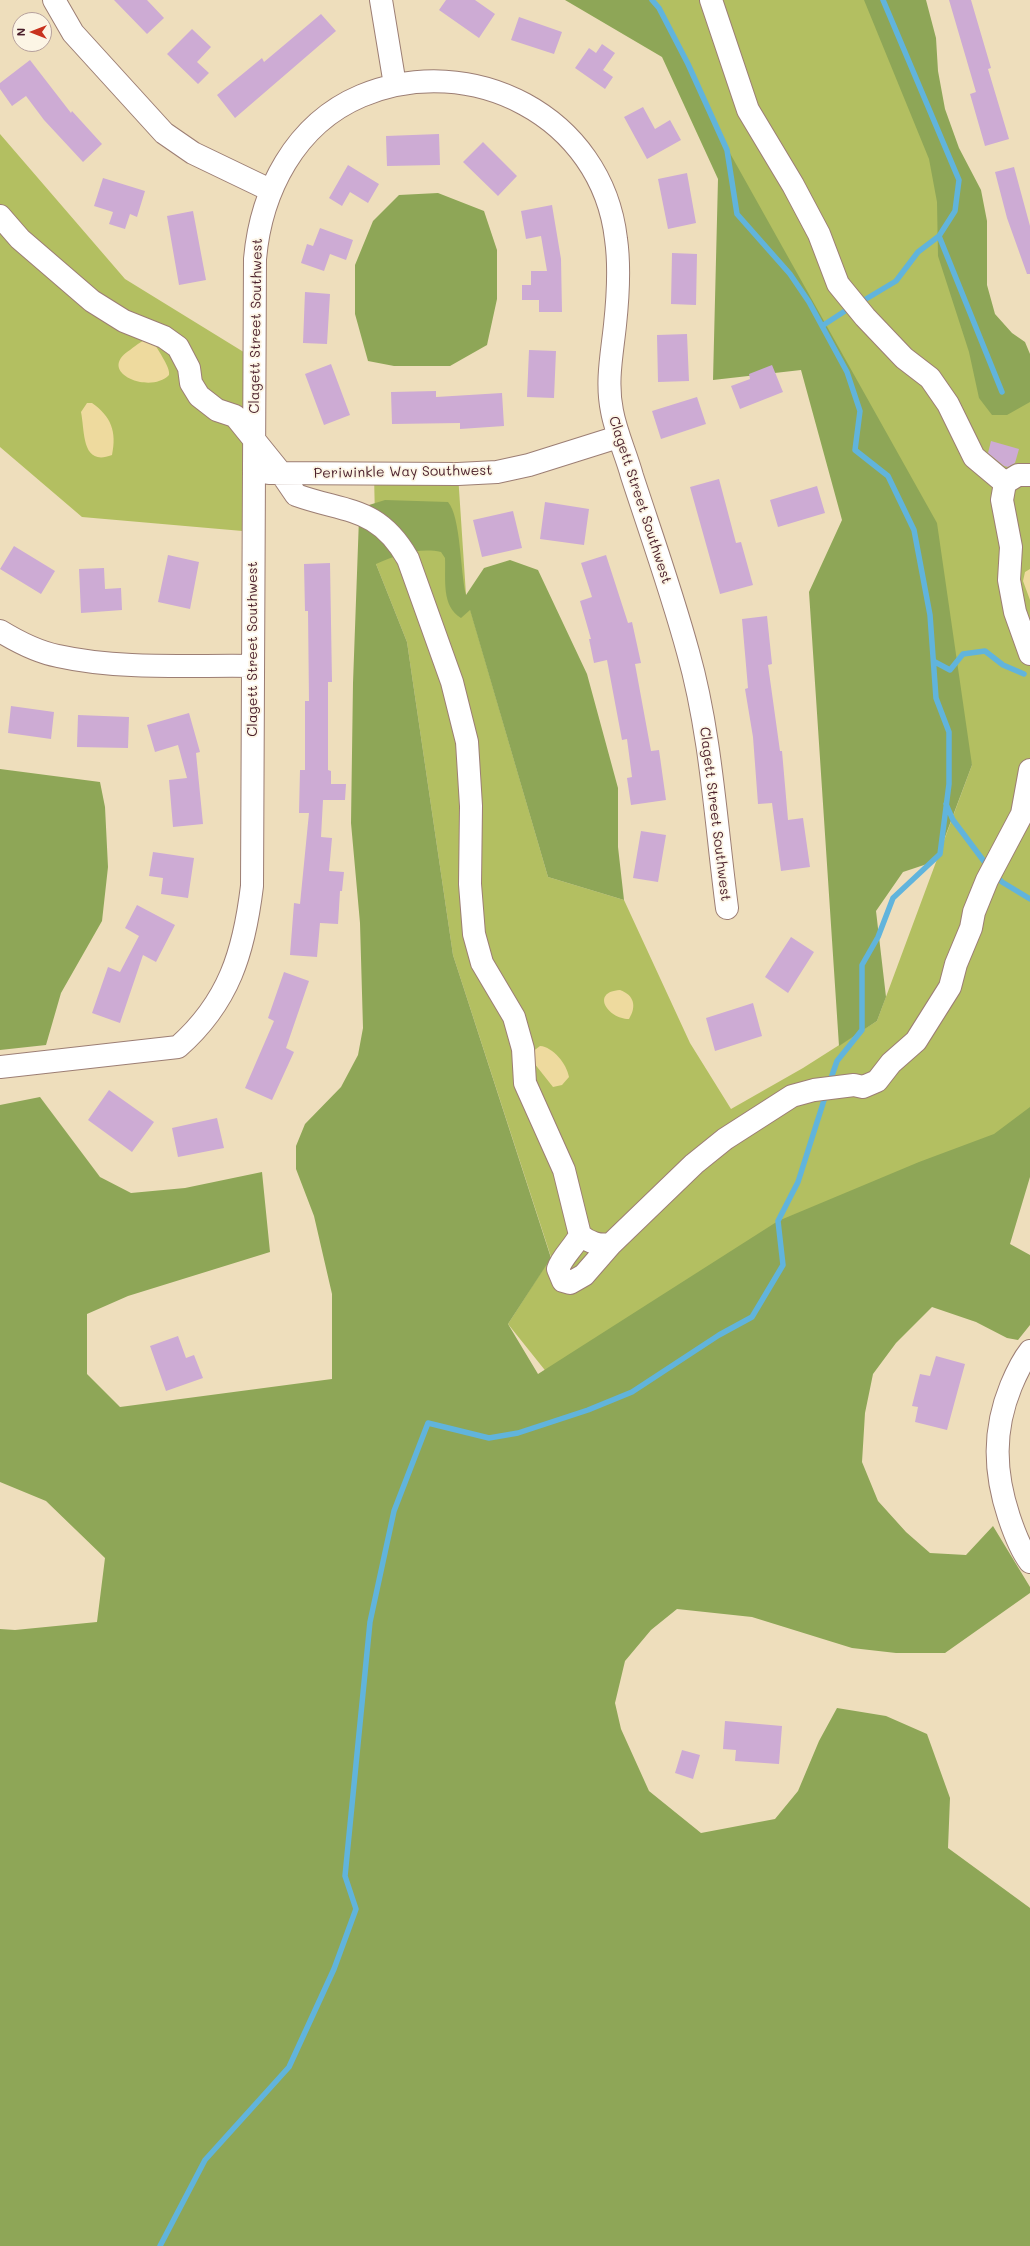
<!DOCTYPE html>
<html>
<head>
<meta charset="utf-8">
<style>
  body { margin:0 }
  #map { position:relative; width:1030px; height:2246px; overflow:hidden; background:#eedebc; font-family:Mali,sans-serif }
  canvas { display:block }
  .north { position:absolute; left:12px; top:12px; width:40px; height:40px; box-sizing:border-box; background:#fcf5e5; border:1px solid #b59f9b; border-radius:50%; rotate:270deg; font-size:11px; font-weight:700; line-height:16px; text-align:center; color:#4a1f2b }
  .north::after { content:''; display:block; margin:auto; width:14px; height:18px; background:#c8321e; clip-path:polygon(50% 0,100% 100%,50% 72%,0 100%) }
</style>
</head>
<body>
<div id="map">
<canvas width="1030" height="2246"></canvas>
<div class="north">N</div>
</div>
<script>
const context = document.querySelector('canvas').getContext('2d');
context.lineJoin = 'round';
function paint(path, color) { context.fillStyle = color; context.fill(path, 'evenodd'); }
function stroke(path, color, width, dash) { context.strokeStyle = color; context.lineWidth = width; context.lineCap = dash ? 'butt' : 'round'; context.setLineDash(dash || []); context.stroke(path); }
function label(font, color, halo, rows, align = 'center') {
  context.font = font + ' Mali,sans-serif'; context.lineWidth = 3.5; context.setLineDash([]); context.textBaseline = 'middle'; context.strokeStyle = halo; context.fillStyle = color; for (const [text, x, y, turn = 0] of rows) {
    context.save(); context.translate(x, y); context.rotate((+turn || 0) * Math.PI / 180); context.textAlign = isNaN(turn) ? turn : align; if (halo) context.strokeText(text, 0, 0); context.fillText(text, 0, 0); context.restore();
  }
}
paint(new Path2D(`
  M652,0h231l76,180 -20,56 91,150v744l-482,244 -40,-50 43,-67 -98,-302 -46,-313 -31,-78 -2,-90h84l8,121 82,282 76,23 66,143 41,66 72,-41 74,-47 95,-256 -250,-626 -63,-131z
  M0,134l125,145 130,80 -1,173 -172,-15 -82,-70z`), '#b3bf61');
paint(new Path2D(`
  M565,0h87l7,8 63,131 215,384 35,242 -36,96 -33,11 -27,39 10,86 -9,24 -38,25 -30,-454 33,-72 -41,-150 -88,10 5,-201 -56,-122z
  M864,0h62l10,38 2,33 7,38 14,39 22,42 6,31v64l8,29 17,19 13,9 5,12v48l-23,13h-15l-13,-17 -10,-46 -31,-96 -1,-54 -8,-43z
  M438,193l46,18 13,39v49l-10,46 -37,21h-56l-26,-5 -13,-47v-49l18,-44 26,-26z
  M385,500l63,2c13,15 12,69 18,93l18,-27 26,-8 28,10 49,104 31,114v59l6,53 -76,-23 -78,-267 -9,8c-20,-12 -15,-39 -16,-60l-4,-6c-21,-5 -46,3 -65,12l31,78 46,313 98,303 -43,66 30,50 240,-153 141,-59 75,-28 36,-27v70l-20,67 20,11v70l-12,15 -11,-2 -31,-16 -44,-15 -36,36 -23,31 -8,39 -3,49 16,39 28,31 24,21 36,2 27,-29 37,61v6l-85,60h-49l-44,-5 -100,-31 -75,-8 -26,21 -26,31 -10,42 6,26 28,62 52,42 74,-14 23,-28 21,-50 18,-33 49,8 41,18 23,64 -2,50 82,60v338h-1030v-617l15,1 82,-8 8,-64 -59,-57 -46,-19v-377l40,-8 60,80 31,16 54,-5 77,-16 8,80 -142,44 -41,18v60l33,33 212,-28v-85l-18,-78 -18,-47v-23l9,-22 36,-37 17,-32 5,-27 -3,-105 -9,-100 2,-140 6,-165 10,-13z
  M0,769l100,13 5,25 3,60 -6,54 -41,72 -15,52 -46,5z`), '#8ea657');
paint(new Path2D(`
  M152,339c4,9 19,28 17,36 -19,20 -74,-3 -39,-25 8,-6 11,-10 22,-11z
  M87,403h5c19,13 25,29 20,52 -31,12 -27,-24 -31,-43z
  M1030,569v31l-7,-19 2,-9z
  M620,990c14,5 17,16 9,29 -21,0 -39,-27 -9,-29z
  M540,1046c13,1 27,18 29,31l-7,8 -9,2 -19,-24 -2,-11z`), '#eeda9e');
stroke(new Path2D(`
  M652,0l7,8 29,56 39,86 10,64 53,60 19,28 38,70 13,39 -5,39 33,26 26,54 16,85 6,83 13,34v52l-9,70 -47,44 -15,39 -16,28v65l-25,31 -8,23
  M883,0l76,180 -4,31 -16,25
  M861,302l35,-21 22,-29 21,-16 63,156
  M822,326l23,-15
  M935,662l15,8 13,-16 22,-3 18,14 21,9
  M946,804l7,16 36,48
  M995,874l7,8 28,17
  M160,2246l45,-86 84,-93 45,-98 22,-60 -11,-33 25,-254 24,-111 34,-88 61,15 29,-5 70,-23 44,-18 87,-57 33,-18 31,-52 -5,-44 20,-39 28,-88`), '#61b4dc', 5.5);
paint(new Path2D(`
  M114,0h33l17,18 -17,16z
  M446,0h29l20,14 -16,24 -40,-28z
  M949,0h22l20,68 -3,1 21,70 -24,7 -15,-52 6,-2z
  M321,14l15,17 -101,87 -18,-23 45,-37 2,4z
  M519,17l43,15 -8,22 -43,-14z
  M192,29l19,18 -14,15 12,11 -11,11 -31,-30z
  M602,44l13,9 -12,17 10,7 -8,12 -30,-21 14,-20 7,5z
  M30,60l41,53 1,-2 30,33 -19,18 -39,-42 -18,-24 -14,10 -12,-17v-6z
  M643,107l12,22 15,-9 11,20 -34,19 -23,-42z
  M439,134l1,31 -53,1 -1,-30z
  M483,142l34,34 -19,20 -35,-34z
  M348,165l31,19 -11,19 -18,-11 -8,14 -13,-8z
  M1014,167l16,59v48h-3l-20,-56 -12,-46z
  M687,173l9,50 -28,6 -10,-50z
  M103,178l42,13 -8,26 -7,-3 -5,15 -16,-5 4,-12 -19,-6z
  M552,205l9,54 1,53h-23v-12h-17v-15h9v-14h16l-6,-35 -15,3 -5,-28z
  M193,211l13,69 -27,5 -12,-69z
  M320,228l33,12 -7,20 -16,-6 -6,17 -23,-8 6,-19 6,2z
  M672,253l25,1 -1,51 -25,-1z
  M305,292l25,2 -3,50 -24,-1z
  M687,334l2,47 -31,1 -1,-47z
  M529,350l27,1 -2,47 -27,-1z
  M331,364l19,51 -26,10 -19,-51z
  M772,365l11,27 -43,17 -9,-23 19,-7 -1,-5z
  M436,391v6l66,-4 2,33 -44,3v-6l-68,1 -1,-32z
  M697,397l9,27 -45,15 -9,-28z
  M991,441l28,8 -4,14 -7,4 -4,-1 -16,-13z
  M719,479l17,64 5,-1 12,43 -33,9 -30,-107z
  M817,486l8,27 -47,14 -8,-27z
  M545,502l44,7 -5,36 -44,-6z
  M513,511l9,37 -40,9 -9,-37z
  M14,546l41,25 -14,23 -41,-25z
  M168,555l31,7 -9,47 -32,-7z
  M606,555l22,68 4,-1 9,41 -6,1 16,87 8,-1 7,50 -35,5 -4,-27 5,-1 -5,-38 -5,1 -15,-80 -13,3 -5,-24h2l-11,-38 12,-4 -11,-34z
  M330,563l2,119h-4v88l3,1v13h15l-1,16h-22l-2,37 11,1 -3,33 15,1 -2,19h-2l-2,33 -18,-1 -3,34 -27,-2 4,-52 6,1 9,-91h-10l1,-43h5v-69h4l-1,-90h-3l-1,-47z
  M104,568l1,21 16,-1 1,22 -41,3 -2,-44z
  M767,616l5,48 -4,1 12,86h2l6,69 15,-2 7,49 -29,4 -9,-68 -14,1 -5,-67 -8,-48 3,-1 -6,-69z
  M11,706l43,6 -3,27 -43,-6z
  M189,713l11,39 -4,1 7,71 -30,3 -4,-47 18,-2 -9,-33 -23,7 -8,-27z
  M78,715l51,2 -1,31 -51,-1z
  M641,831l25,4 -8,47 -25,-4z
  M153,852l41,6 -6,40 -27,-4 2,-16 -14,-2z
  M137,905l38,20 -19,37 -13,-7 -23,68 -28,-10 16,-46 12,5 19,-36 -14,-8z
  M791,937l23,15 -26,41 -23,-16z
  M284,972l25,9 -23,67 8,4 -22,48 -27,-12 29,-67 -6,-3z
  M753,1003l9,33 -47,15 -9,-33z
  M109,1090l45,32 -22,30 -44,-32z
  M217,1118l7,30 -46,9 -6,-29z
  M178,1336l8,22 8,-3 9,23 -37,13 -16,-45z
  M936,1356l29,8 -18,66 -32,-8 3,-15 -6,-1 8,-32 10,2z
  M725,1721l57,5 -3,38 -44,-3 1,-11 -13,-1z
  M682,1750l18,5 -7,24 -18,-6z`), '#cdabd4');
const minor = new Path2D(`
  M54,0l19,33 91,100 29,20 77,37
  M381,0l14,85
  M711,0l37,110 45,75 26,49 19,50 27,33 39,41 26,20 18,26 26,53 31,26
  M0,216l20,23 72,62 32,20 40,16 14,10 11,21 2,15 8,13 18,14 18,6 46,57 15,22c50,18 82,11 112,64l44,123 15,60 4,64 -1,78 4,50 8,29 32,54 9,32 2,34 39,87 16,65c10,8 19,11 31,9l83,-80 31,-25 67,-43 22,-6 40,-5 9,2 14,-6 14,-18 25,-22 34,-54 6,-23 15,-36 3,-16 13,-32 35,-66 8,-44
  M269,473l189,1 39,-2 32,-7 89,-28
  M1030,475h-12l-13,8 -3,17 9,47 -2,33 6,32 15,42
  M0,631c18,11 37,21 58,25 63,14 131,9 195,10
  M0,1067l178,-20c51,-45 66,-95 74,-161l3,-627c6,-68 40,-135 106,-163 110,-46 241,20 255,143 4,28 2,58 -1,86 -3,29 -9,57 -3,86 4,22 14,43 20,65 19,58 40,117 56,176 23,81 28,173 39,256
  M580,1235c-6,12 -18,22 -22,34l5,12 7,2 14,-8 27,-31
  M1030,1351c-8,10 -14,23 -19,35 -18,44 -17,86 -2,131 5,15 11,32 21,45`);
stroke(minor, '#9c7e74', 24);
stroke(minor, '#fff', 22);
label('14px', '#4a1f2b', '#fcf5e5', [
  ["Clagett Street Southwest",256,326,-89],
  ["Periwinkle Way Southwest",403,472,-1],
  ["Clagett Street Southwest",640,500,72],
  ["Clagett Street Southwest",253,649,-90],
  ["Clagett Street Southwest",715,814,83]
]);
</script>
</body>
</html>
